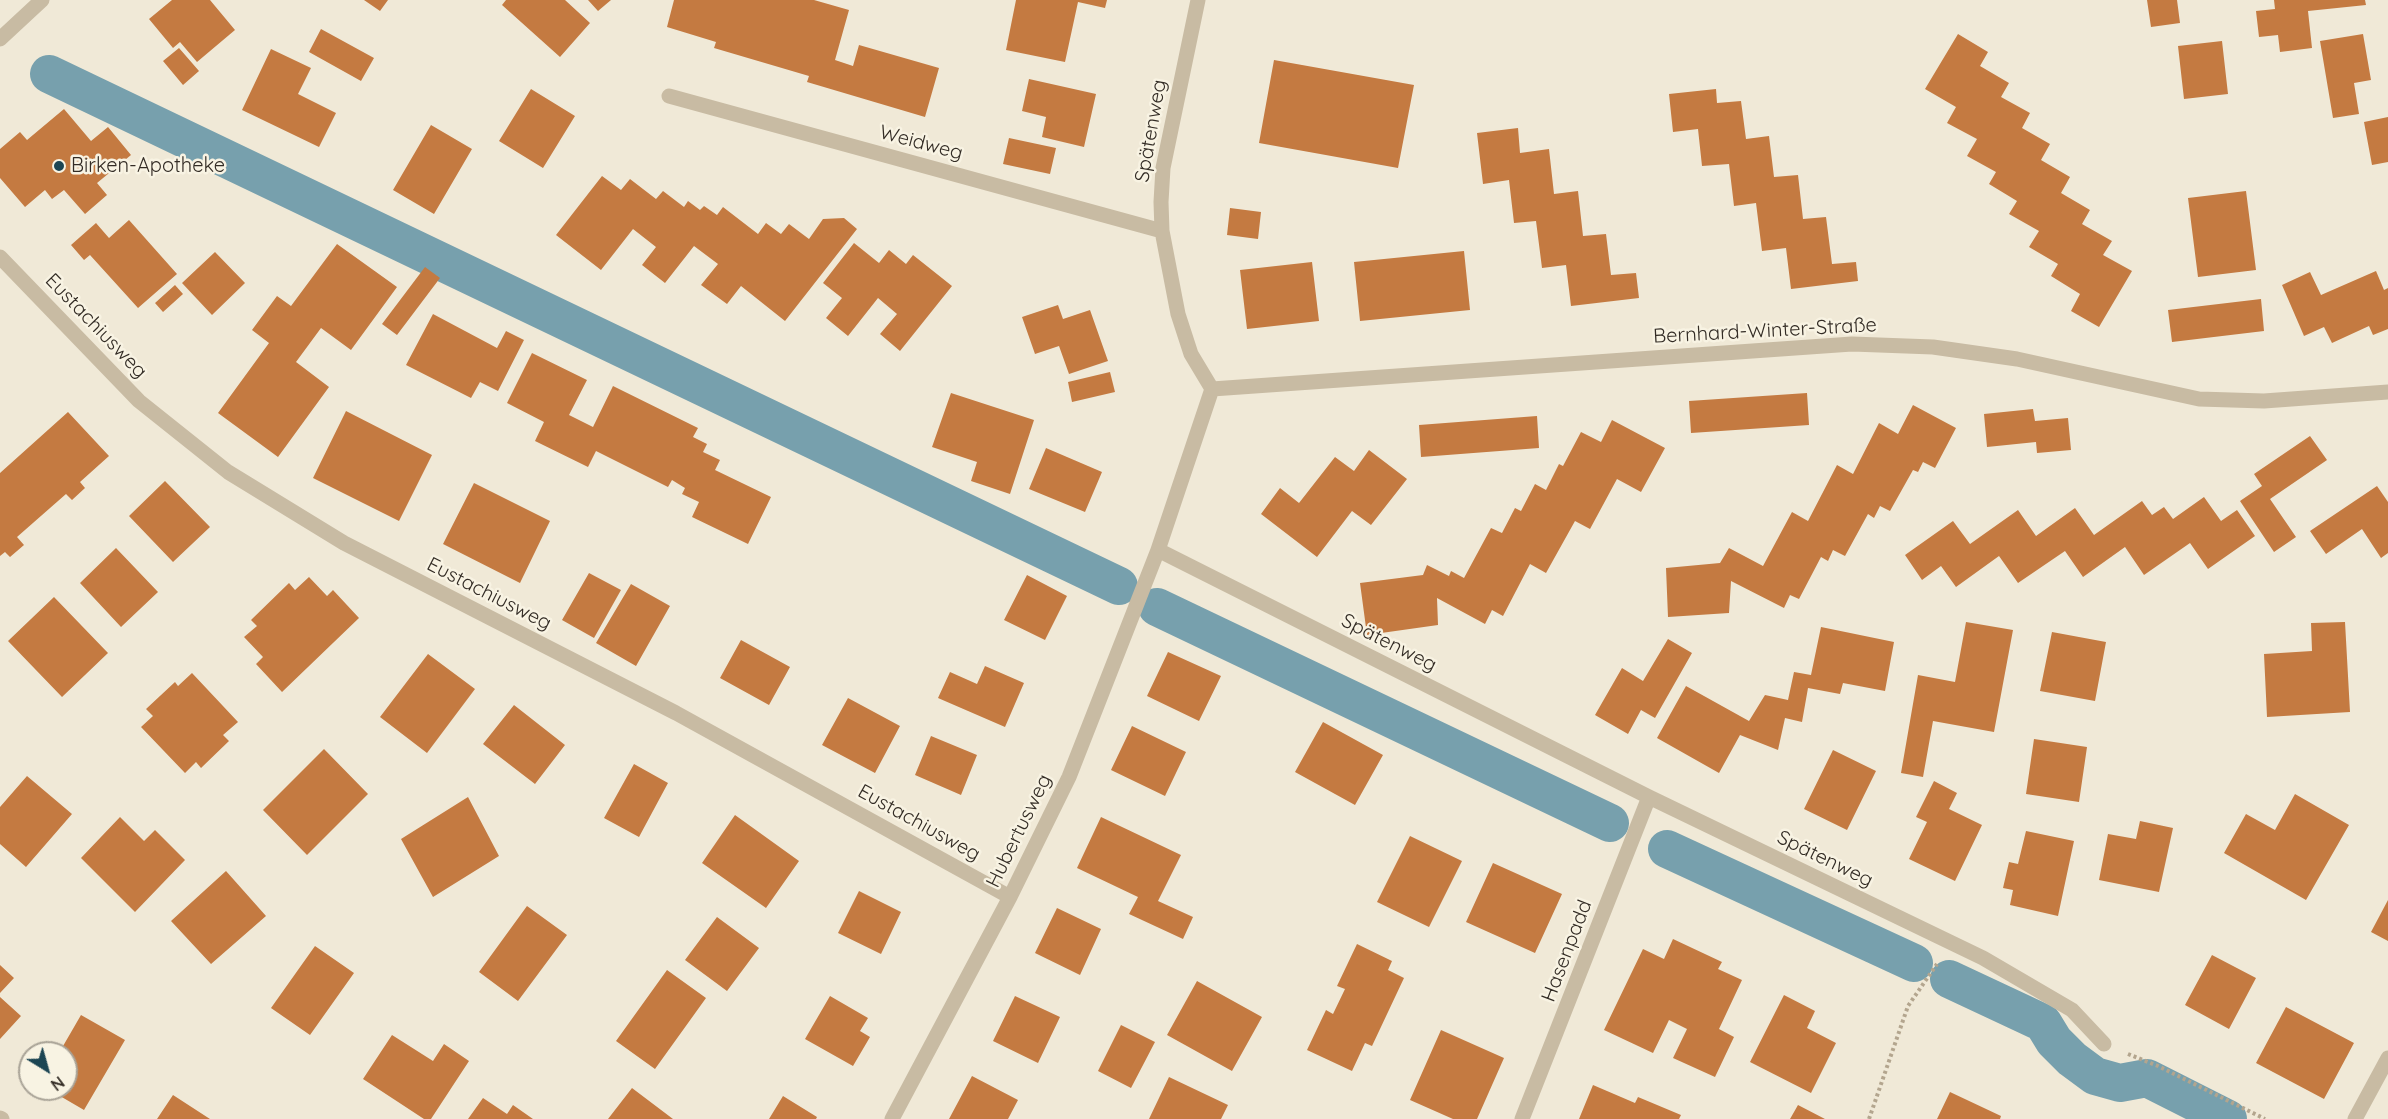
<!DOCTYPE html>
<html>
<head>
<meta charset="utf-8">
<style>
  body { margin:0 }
  #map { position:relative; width:2388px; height:1119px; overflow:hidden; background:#f0e9d7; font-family:Quicksand,sans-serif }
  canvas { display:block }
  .north { position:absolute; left:18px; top:1041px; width:60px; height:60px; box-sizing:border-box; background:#f8f3e3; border:2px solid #a9a397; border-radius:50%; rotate:143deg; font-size:16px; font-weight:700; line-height:24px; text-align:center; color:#332c25 }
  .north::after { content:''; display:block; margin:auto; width:21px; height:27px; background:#1c4553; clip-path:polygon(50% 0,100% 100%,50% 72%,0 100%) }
</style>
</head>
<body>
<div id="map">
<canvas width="2388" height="1119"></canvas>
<div class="north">N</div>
</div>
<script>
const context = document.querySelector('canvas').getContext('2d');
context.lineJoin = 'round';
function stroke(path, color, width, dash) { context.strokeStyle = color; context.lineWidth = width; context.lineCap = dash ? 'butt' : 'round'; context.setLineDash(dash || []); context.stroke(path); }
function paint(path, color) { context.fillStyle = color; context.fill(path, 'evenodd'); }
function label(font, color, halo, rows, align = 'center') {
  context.font = font + ' Quicksand,sans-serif'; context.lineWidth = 5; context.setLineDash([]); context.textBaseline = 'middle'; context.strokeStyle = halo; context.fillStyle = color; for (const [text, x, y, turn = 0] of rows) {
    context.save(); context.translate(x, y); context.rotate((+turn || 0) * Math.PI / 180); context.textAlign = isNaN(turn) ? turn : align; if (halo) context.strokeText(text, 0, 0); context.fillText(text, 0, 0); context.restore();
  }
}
stroke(new Path2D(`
  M49,74l1070,512
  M1157,607l453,216
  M1667,849l247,114
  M1949,979l94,44 11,18 18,18 23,17 25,7 27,-5 81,41`), '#77a0ad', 38);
paint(new Path2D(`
  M172,0h38l25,30 -38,32 -17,-20 -7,6 -24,-29z
  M364,0h24l-8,11z
  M506,0h59l25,23 -30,34 -58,-52z
  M588,0h23l-13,11z
  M674,0h140l35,10 -14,50 18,6 6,-21 80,23 -14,49 -118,-35 2,-6 -95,-28 2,-6 -49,-15z
  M1016,0h91l-2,8 -27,-6 -13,60 -59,-12z
  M2147,0h30l3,23 -29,4z
  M2274,0h91l1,5 -58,6 4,37 -32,4 -2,-17 -19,2 -3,-26 19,-2z
  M321,29l53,29 -13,23 -52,-29z
  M1958,34l30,18 -8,14 29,17 -8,14 29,16 -8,15 28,16 -9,16 29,17 -9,16 29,17 -8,14 30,17 -9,14 29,16 -33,56 -28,-16 9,-17 -29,-18 7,-12 -29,-17 10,-16 -30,-17 8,-13 -28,-17 7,-12 -29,-16 10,-17 -30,-16 9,-16 -31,-18z
  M2363,34l8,46 -17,3 5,31 -26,4 -13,-77z
  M2222,41l6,53 -44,5 -6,-53z
  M179,48l20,23 -16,14 -20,-24z
  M271,49l40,19 -13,26 38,19 -17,34 -77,-37z
  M1274,60l140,25 -16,83 -139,-25z
  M1029,79l67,15 -12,53 -42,-10 4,-20 -24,-6z
  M531,89l44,27 -32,52 -44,-27z
  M1716,89l1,14 24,-2 5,38 23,-3 5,41 24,-2 5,44 23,-2 6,47 24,-2 2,19 -67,8 -5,-41 -24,3 -6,-48 -22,3 -5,-42 -27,2 -4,-37 -25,3 -4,-38z
  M64,109l27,32 17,-14 23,28 -34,28 10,12 -22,19 -21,-24 -12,9 -7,-9 -20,17 -25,-29v-29l20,-17 7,8z
  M2388,117v45l-16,3 -8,-43z
  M431,125l41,24 -38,65 -41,-24z
  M1518,128l2,25 29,-4 5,45 24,-3 5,45 23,-2 5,41 25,-2 3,25 -68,8 -5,-41 -24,3 -6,-47 -22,2 -5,-43 -26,4 -6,-51z
  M1009,138l47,10 -6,26 -47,-10z
  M602,176l19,14 9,-11 26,20 7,-8 21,16 4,-6 12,9 4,-4 13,9 6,-8 35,27 8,-11 15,11 8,-10 20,15 14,-20 21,-1 13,11 -72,92 -44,-35 -14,18 -26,-19 17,-21 -24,-18 -29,37 -23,-18 14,-18 -23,-18 -32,41 -45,-35z
  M2246,191l10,79 -58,7 -10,-79z
  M1230,208l31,4 -3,27 -31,-4z
  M129,220l48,54 -39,34 -48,-53 -6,5 -13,-15 25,-22 13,15z
  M854,243l25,20 10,-13 17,14 7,-9 39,31 -52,65 -20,-17 17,-20 -19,-16 -30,38 -22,-18 16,-20 -19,-15z
  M337,244l60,43 -46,63 -30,-22 -25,34 33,25 -51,70 -60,-44 51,-70 -17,-13 25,-34 14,10z
  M1464,251l6,59 -110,11 -6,-59z
  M215,252l30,31 -33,32 -30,-32z
  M1312,262l7,59 -72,8 -7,-59z
  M425,267l15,11 -43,57 -15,-11z
  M2376,271l8,19 4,-2v41l-15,6 -4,-9 -37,17 -8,-16 -20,9 -22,-51 28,-13 11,23z
  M175,285l8,9 -20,18 -8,-9z
  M2261,299l3,32 -92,11 -4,-32z
  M1058,305l5,14 27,-9 18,51 -39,13 -10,-28 -24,8 -13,-37z
  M433,314l64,34 9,-17 18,9 -26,51 -18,-9 -9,16 -65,-33z
  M532,353l55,27 -18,35 24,12 20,-41 85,42 -5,9 14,7 -4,8 17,8 -5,10 56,27 -23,47 -56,-27 7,-15 -17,-8 3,-6 -13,-8 -4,7 -72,-36 -8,16 -53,-26 9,-19 -37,-19z
  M1110,372l5,20 -43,10 -4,-20z
  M951,393l83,27 -24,74 -39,-13 6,-19 -45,-15z
  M1807,393l2,32 -118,8 -2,-32z
  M1913,405l43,23 -21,40 -12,-6 -5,10 -5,-2 -23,41 -10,-5 -6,12 -6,-4 -23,42 -12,-6 -5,11 -7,-4 -22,42 -9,-4 -6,13 -53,-27 -2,32 -61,4 -2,-49 54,-5 9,-15 34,18 29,-54 16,9 29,-56 16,9 26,-51 19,11z
  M2033,409l2,12 33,-3 3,32 -34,3 -1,-11 -49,5 -3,-33z
  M346,411l86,44 -33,66 -86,-43z
  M68,412l41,44 -29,26 5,6 -13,12 -6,-6 -49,43 7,8 -14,12 -5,-5 -5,4v-83z
  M1537,416l2,32 -118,9 -2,-32z
  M1612,420l53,28 -24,44 -24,-13 -27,50 -15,-8 -29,52 -16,-9 -27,52 -11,-6 -7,14 -48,-26 1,27 -71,10 -7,-52 63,-8 4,-10 22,11 2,-5 13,7 27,-50 11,5 13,-25 6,3 14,-27 11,6 13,-26 4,2 18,-34 20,10z
  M2310,436l17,24 -57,39 26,38 -22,15 -34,-51 22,-15 -8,-12z
  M1046,448l56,24 -17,40 -56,-23z
  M1369,450l38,29 -36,46 -19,-14 -35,46 -56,-43 19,-26 19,15 36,-46 19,14z
  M165,481l45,46 -37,35 -44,-46z
  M474,483l76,38 -30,62 -77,-39z
  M2377,486l11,16v51l-7,5 -19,-29 -36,25 -16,-23z
  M2204,497l17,24 16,-11 18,26 -47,33 -18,-26 -46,32 -19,-28 -42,30 -18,-26 -47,32 -19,-27 -43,31 -15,-21 -19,14 -17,-25 48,-34 17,23 48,-34 18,26 39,-28 19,27 48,-34 10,14 12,-8 9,12z
  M116,548l42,44 -37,35 -41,-44z
  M589,573l32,17 -27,48 -32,-18z
  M1027,575l40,21 -22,44 -41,-20z
  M309,577l18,19 6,-6 26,28 -77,74 -26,-28 7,-7 -19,-20 13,-11 -6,-6 38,-37 6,7z
  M631,584l39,22 -34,60 -40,-23z
  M54,597l54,56 -46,44 -54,-56z
  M1966,622l47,8 -19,102 -61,-11 -10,56 -22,-4 17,-98 37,7z
  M2345,622l5,90 -83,5 -3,-63 48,-3 -1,-28z
  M1821,627l73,15 -9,49 -42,-8 -3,11 -32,-6 -6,34 -17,-4 -7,32 -38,-15 -21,38 -62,-35 29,-52 63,35 16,-26 23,5 6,-28 17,3z
  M2052,632l54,10 -11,59 -55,-10z
  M1668,639l24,14 -37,65 -14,-8 -13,24 -33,-19 27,-47 21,13z
  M741,640l49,27 -21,38 -49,-27z
  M1168,652l53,24 -22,45 -52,-25z
  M428,654l47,35 -48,64 -47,-36z
  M985,666l39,17 -19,44 -67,-29 12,-26 27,12z
  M192,673l46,49 -15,13 6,6 -28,27 -5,-6 -11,11 -44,-46 12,-11 -7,-7 29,-27 3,4z
  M848,698l52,28 -25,47 -53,-28z
  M514,705l51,40 -30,39 -52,-40z
  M1323,722l60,33 -28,50 -60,-33z
  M1132,726l54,26 -21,44 -54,-26z
  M931,736l46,19 -16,40 -46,-20z
  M2034,739l53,8 -8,55 -53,-8z
  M324,749l44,45 -61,61 -44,-45z
  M1833,750l43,21 -29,59 -43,-21z
  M634,764l34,19 -29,54 -35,-19z
  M27,776l45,38 -46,53 -26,-23v-37z
  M1934,781l23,12 -8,16 33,16 -27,56 -46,-22 18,-37 -11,-5z
  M2295,794l54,31 -43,75 -82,-47 22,-39 29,16z
  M468,797l31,59 -66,41 -32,-58z
  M735,815l64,46 -33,47 -64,-45z
  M120,817l24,24 11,-11 30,30 -50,52 -54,-54z
  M1101,817l80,38 -23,46 35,16 -10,22 -54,-25 9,-17 -61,-29z
  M2140,821l33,7 -14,64 -60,-12 9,-46 28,5z
  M2026,831l48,10 -16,75 -48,-11 3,-15 -10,-2 6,-26 9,2z
  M1410,836l52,25 -33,66 -52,-25z
  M1493,863l69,31 -27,59 -69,-31z
  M226,871l40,45 -55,48 -40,-43z
  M859,891l42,21 -20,42 -43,-21z
  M2388,900v41l-17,-9z
  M527,906l40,29 -49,66 -39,-29z
  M1057,908l44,21 -21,46 -45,-22z
  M717,917l42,31 -32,43 -42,-31z
  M1673,939l49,23 -4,7 24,11 -23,49 15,8 -19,40 -42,-19 14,-29 -18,-9 -16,33 -49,-23 39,-81 21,10z
  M1357,944l35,17 -4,9 16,8 -32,68 -7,-3 -13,28 -45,-21 19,-40 7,4 12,-25 -8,-3z
  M315,946l39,27 -44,62 -39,-27z
  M2212,955l44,23 -27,51 -44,-24z
  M0,965l14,13 -14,15z
  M667,970l39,28 -51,71 -39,-28z
  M1197,981l65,36 -30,54 -65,-36z
  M1784,995l31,16 -8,17 29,15 -25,50 -61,-31z
  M830,996l38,22 -8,13 10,6 -17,29 -48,-27z
  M1015,996l45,21 -22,46 -45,-22z
  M0,997l21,19 -21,23z
  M2286,1007l68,36 -30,56 -68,-36z
  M81,1015l44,25 -41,70 -36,-21h18v-36h-7z
  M1121,1025l34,17 -24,46 -33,-17z
  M1441,1030l63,28 -27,61h-24l-43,-19z
  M392,1035l41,26 11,-17 25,17 -38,58h-7l-61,-40z
  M972,1076l46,24 -10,19h-59z
  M1169,1077l59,28 -7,14h-72z
  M1593,1085l42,18 3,-6 43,18 -2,4h-100z
  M632,1088l41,31h-65z
  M1950,1092l51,24 -1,3h-63z
  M173,1095l37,24h-53z
  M783,1096l34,21 -1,2h-47z
  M483,1098l24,16 6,-9 20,14h-65z
  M1798,1105l27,14h-35z`), '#c47a41');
stroke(new Path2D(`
  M2128,1054l30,12 107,53
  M1869,1119l39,-113 29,-42`), '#b3a58e', 4, [3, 3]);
stroke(new Path2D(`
  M1198,0l-35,168 -2,34 1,29 16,83 13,40 21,35 -54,161 491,247 334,161 89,52 32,34
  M0,39l42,-39
  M669,96l493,135
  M0,257l139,144 89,71 116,71 332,170 334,184
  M1212,389l640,-45 81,3 84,12 182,40 65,2 124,-9
  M0,1118l2,1
  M892,1119l118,-222 59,-120 89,-227
  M1522,1119l127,-322
  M2355,1119l33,-61`), '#c8bba3', 15);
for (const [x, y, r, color] of [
  [59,166,6,"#1c4553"]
]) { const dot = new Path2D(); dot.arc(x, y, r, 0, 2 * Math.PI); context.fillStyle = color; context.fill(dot); stroke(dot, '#f8f3e3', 2); }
label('20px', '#332c25', '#f8f3e3', [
  ["Spätenweg",1151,131,-80],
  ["Weidweg",921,143,15],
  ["Eustachiusweg",96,326,46],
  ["Bernhard-Winter-Straße",1765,331,-3],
  ["Eustachiusweg",489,594,27],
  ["Spätenweg",1389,643,27],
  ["Eustachiusweg",919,823,29],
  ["Hubertusweg",1019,831,-64],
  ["Spätenweg",1825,859,26],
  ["Hasenpadd",1567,951,-69]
]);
label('20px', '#332c25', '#f8f3e3', [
  ["Birken-Apotheke",71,166]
], 'left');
</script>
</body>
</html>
